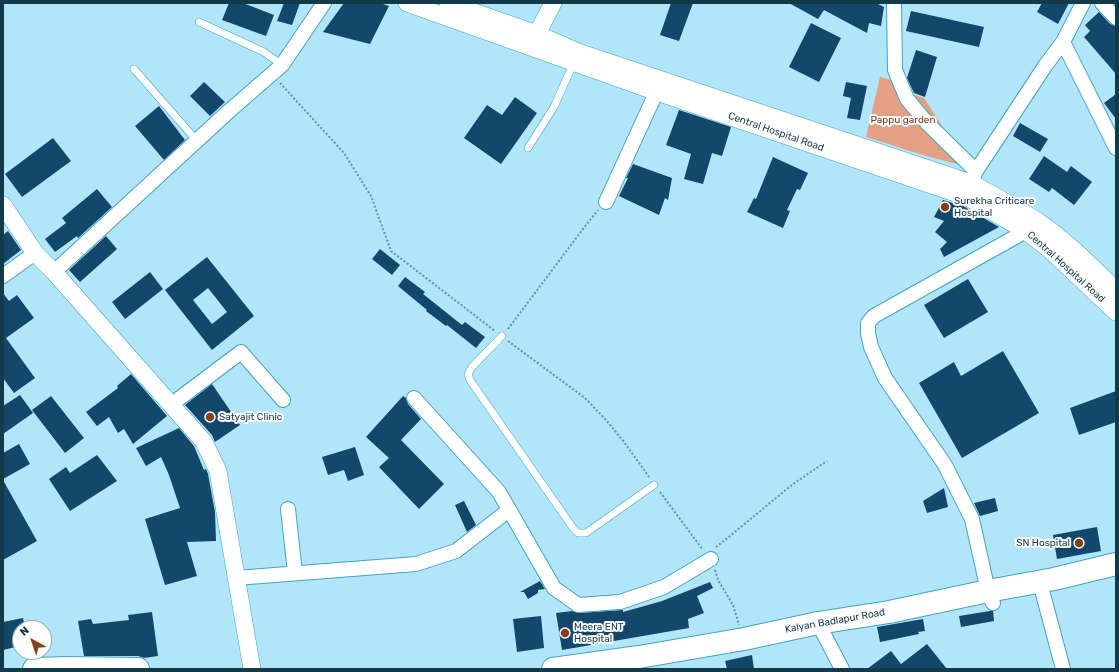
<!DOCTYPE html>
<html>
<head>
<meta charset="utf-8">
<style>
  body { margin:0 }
  #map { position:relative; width:1119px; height:672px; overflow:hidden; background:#b1e5fa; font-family:Rubik,sans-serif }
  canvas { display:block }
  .frame { position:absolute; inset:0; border:4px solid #123a49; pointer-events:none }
  .north { position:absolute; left:12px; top:620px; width:40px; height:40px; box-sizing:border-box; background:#fdfdfd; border:1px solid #9fafb5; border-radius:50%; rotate:320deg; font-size:11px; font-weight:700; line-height:16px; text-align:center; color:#123a49 }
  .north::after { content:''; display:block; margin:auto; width:14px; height:18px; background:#863f1c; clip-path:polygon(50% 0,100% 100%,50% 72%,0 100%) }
</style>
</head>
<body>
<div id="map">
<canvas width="1119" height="672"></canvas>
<div class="frame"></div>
<div class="north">N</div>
</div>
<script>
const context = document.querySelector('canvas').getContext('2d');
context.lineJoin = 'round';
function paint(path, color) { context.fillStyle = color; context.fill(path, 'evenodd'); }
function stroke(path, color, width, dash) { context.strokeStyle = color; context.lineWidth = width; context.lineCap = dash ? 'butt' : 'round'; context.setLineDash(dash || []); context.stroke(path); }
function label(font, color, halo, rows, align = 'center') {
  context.font = font + ' Rubik,sans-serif'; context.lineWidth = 4; context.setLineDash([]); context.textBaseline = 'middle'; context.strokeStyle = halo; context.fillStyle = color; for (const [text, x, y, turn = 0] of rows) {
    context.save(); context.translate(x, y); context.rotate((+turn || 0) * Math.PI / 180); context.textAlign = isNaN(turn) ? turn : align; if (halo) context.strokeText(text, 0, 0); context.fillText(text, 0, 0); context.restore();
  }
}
paint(new Path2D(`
  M880,77l24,6 -2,8 22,7 29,45 9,22c-32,-7 -64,-18 -96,-28z`), '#e4a082');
paint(new Path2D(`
  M229,3h14l31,12 -8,21 -44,-16z
  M284,3h16l-8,22 -15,-4z
  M344,3h36l9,3 -19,38 -47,-12z
  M671,3h22l-14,38 -19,-6z
  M789,3h87l8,4 -3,19 -12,-3 -2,10 -43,-23 -6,9z
  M1042,3h27l-11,21 -21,-12z
  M911,11l73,16 -5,20 -73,-16z
  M1099,12l11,12 6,2v48l-32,-37 6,-6 -5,-6z
  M811,23l30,15 -22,44 -30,-15z
  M916,50l21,7 -12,40 -11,-4 -7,-15z
  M204,82l21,20 -15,14 -20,-20z
  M846,82l21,4 -7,34 -13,-2 4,-20 -8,-2z
  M1116,94v25l-12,-16z
  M515,97l22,16 -36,51 -37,-26 23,-33 15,10z
  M159,106l26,34 -21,20 -29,-34z
  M679,110l52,17 -9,29 -10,-3 -9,31 -19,-5 7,-25 -25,-9z
  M1020,123l28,16 -8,13 -27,-16z
  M53,138l18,23 -49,36 -17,-23z
  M1044,156l23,16 4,-6 21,16 -18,23 -22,-17 -3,4 -20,-13z
  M773,157l35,16 -8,17 -3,-1 -10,21 3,1 -7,17 -36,-16 7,-14 2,1z
  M633,164l39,14 -4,22 -3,-2 -6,17 -40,-19 9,-18h-2z
  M97,189l15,18 -34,31 -1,-2 -22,16 -10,-13 21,-16 -4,-5z
  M943,200l20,6 36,21 -55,30 -4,-8 7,-7 -12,-10 9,-11 -10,-4z
  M8,231l13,19 -18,14v-29z
  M106,236l11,13 -37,33 -11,-12z
  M380,249l20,16 -8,10 -20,-16z
  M207,257l47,59 -42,34 -47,-60zM208,288l19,24 -15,12 -19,-24z
  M150,272l13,17 -38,30 -13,-17z
  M405,277l20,15 -2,2 39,31 3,-3 20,15 -9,11 -29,-23 -1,1 -20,-15 1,-1 -29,-24z
  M968,279l20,33 -44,26 -20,-33z
  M3,293l6,8 8,-6 17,23 -28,20 29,40 -21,15 -11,-15z
  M1003,351l36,62 -77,45 -43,-75 35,-21 7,14z
  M131,374l36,42 -34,28 -9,-15 -6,4 -9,-16 -12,9 -11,-14 32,-24 -1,-2z
  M212,384l28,41 -25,17 -3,-7 -27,-30z
  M1116,391v31l-37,13 -9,-27z
  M20,395l13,18 -30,21v-28z
  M51,396l33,42 -19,15 -33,-43z
  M403,396l3,2 2,6 13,15 -20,21 43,44 -25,25 -40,-42 10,-9 -23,-21z
  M179,428l15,18 10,24 2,-1 2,5 7,38 1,29 -29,1 10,34 -32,9 -20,-66 35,-11 -11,-33 -8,-18 -15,9 -10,-18z
  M19,444l11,20 -27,15v-26z
  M355,447l9,28 -16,6 -4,-11 -16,5 -6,-18z
  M97,455l20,26 -47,30 -21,-32 17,-12 4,6z
  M3,480l34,61 -34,19z
  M944,488l4,19 -21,6 -4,-12z
  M995,498l3,13 -18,5 -6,-13z
  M464,501l12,24 -9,7 -12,-27z
  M1097,527l4,24 -44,8 -4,-24z
  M540,581l5,8 -7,1v3l-10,6 -4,-7h-4z
  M710,582l3,6 -16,8 7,17 -16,6 1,9 -127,22 -6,-37 16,-2 7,2 44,-3v2l39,-11z
  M990,611h3l1,10 -33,6 -2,-11z
  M152,612l6,44 -14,2 -6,-2h-54l-6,-35 13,-2 2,5 36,-4 -1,-5z
  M541,616l3,32 -27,4 -4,-33z
  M23,618l2,10h-5v18l-17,4v-28z
  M923,619l2,12 -7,1 1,2 -39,8 -3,-15z
  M927,644l20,25h-80l24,-18 10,13z
  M752,655l2,14h-27l-2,-8z`), '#13476c');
const service = new Path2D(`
  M199,22l65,30 18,13
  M134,69l63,72
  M528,148l26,-41 20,-45
  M502,336l-30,31 -4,7 2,6 103,148 5,5h8l68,-48`);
const minor = new Path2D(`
  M894,3l1,67 12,29 20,24 49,48
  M1102,3l14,15
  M1063,42l53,106
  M967,193l4,-10 5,-12 69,-105 18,-24 20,-39
  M606,202l55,-120
  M54,272l174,-160 54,-47 42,-62
  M3,276l32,-23
  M414,398l85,94 55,96 24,17 42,-3 44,-15 47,-28
  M172,404l69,-52 42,48
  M288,509l7,64
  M236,578l180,-14 40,-13 53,-41
  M1043,594l20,75
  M993,603l-5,-12 -16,-72 -27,-54 -60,-87 -14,-31 -3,-14v-10l6,-7 152,-85
  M818,623l24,46`);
const tertiary = new Path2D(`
  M407,3l250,89 310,105 59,34 24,19 66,62
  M448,3l89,31 41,18 393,131c23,13 47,25 69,40 28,19 53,44 76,68
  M534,45l3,-11 16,-31
  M3,205l32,48 19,19 150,170 14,29 34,198`);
const primary = new Path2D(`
  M34,669l34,-1 70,1
  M553,669l86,-12 105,-18 74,-16 71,-11 99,-21 66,-12 62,-15`);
stroke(service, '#43a3c4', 8);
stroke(minor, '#43a3c4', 16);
stroke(tertiary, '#43a3c4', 18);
stroke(primary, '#43a3c4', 24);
stroke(new Path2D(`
  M280,83l64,70 27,43 20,55 104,80
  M508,329l78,-104 12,-15
  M508,341l77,57 21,22 18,22 25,35
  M660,492l43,58
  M716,547l14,-11 63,-52 34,-23
  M715,570l3,10 15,25 6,20`), '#6492a4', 2, [2, 2]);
stroke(service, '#fff', 7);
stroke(minor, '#fff', 14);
stroke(tertiary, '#fff', 17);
stroke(primary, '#fff', 22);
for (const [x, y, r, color] of [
  [945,207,5,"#863f1c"],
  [210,417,5,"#863f1c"],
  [1079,543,5,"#863f1c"],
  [565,633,5,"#863f1c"]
]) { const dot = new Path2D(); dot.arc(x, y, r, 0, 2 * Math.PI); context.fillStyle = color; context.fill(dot); stroke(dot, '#fdfdfd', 1.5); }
label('10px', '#7f3a17', '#fdfdfd', [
  ["Pappu garden",903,120]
]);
label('10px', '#123a49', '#fdfdfd', [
  ["Central Hospital Road",776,132,19],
  ["Central Hospital Road",1066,267,42],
  ["Kalyan Badlapur Road",835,621,-10]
]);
label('10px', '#123a49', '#fdfdfd', [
  ["Surekha Criticare",954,201],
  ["Hospital",954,213],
  ["Satyajit Clinic",219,417],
  ["SN Hospital",1070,543,"right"],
  ["Meera ENT",574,627],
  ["Hospital",574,639]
], 'left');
</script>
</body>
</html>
